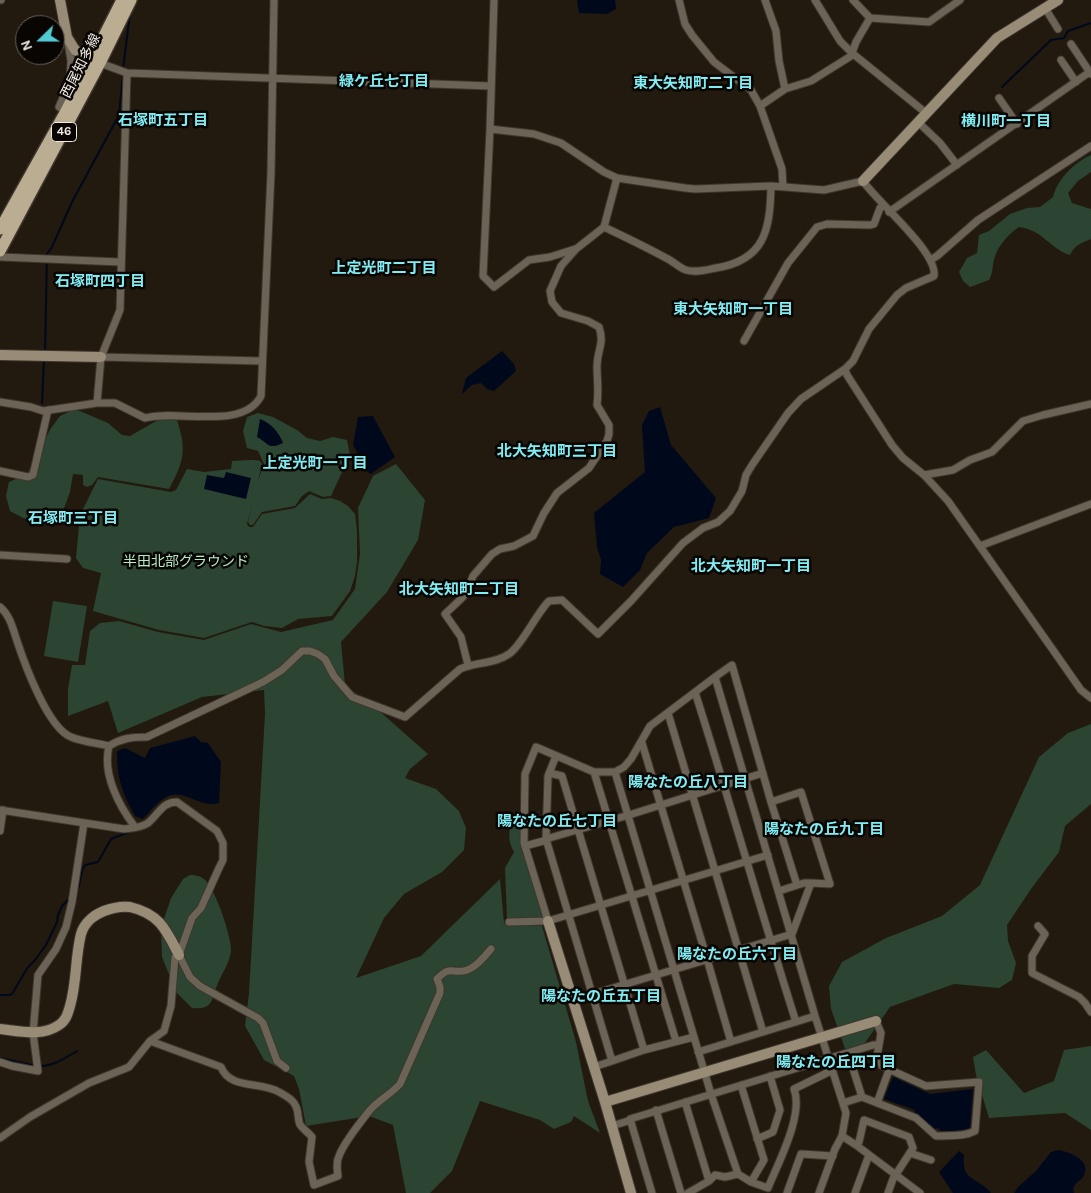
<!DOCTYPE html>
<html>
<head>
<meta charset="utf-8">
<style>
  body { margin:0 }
  #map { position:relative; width:1091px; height:1193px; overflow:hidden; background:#22190f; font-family:Karla,sans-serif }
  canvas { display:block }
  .north { position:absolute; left:15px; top:15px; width:50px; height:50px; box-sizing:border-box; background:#090503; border:1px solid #66615d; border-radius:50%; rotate:248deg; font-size:14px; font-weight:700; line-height:20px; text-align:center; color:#f1eae4 }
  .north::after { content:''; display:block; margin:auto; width:18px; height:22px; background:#51ccd4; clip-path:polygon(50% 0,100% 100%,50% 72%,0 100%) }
</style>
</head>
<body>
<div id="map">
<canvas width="1091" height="1193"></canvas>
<div class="north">N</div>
</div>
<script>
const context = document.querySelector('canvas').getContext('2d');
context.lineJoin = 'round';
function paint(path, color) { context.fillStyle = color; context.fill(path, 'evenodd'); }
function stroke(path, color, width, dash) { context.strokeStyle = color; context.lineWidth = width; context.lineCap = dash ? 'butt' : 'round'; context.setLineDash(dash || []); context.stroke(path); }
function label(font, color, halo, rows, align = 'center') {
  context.font = font + ' Karla,"Noto Sans JP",sans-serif'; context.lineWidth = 5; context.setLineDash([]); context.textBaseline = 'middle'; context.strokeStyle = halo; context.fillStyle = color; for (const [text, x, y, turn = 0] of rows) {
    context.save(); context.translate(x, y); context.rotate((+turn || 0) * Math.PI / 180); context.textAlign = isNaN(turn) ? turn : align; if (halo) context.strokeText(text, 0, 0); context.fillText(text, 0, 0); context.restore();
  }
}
paint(new Path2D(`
  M1091,155v17l-13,9 -10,12 4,10 19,6v30c-10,4 -16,6 -21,16 -20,-6 -27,-25 -51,-28 -13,9 -24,22 -26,38 -1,7 -1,9 -4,15l-19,7 -7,-6 -4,-9 8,-14 10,-5 2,-18 10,-4 21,-17 17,-6 13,-1 13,-10c5,-19 21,-34 38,-42z
  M75,409l33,14 14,12 8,1 28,-16h19c10,31 7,41 -8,69l-71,-12 -6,8 -5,2 -4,-2v-10l-10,-1 -3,18 -8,22 -13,12 -26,-8 -13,-7 -4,-15 3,-14 18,-8 24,-46 9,-12z
  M258,413l15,4 24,13 10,8 13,3 13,-4 14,3 3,15 -19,41 -8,1 -14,-6 -7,5 -7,10 -33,6 -9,13h-3l-2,-3 4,-17 -5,19 2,3h4l9,-13 33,-6 15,-14 12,5 9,-1 9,3 8,5 7,8 2,17v31l-2,14 -5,15 -18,25 -34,3 -16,9 -18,-2 -12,-4 -48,16 -45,-8 -66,-19 8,-38 -18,-5 -7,-10 4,-43 18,-36 73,13 5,-2 11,-21 17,3 27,-3 1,-8c9,0 20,-2 28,0l2,3 -4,17 6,-17 -6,-13 -11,-3 -4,-17 4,-14z
  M396,464l29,36 -7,40 -31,52 -46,50 4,43 32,24 51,45 -18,15 -5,9 31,11 23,22 7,17 -2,22 -22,22 -38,22 -20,24 -28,60 65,-22 79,-77 4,44 38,3 34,116 12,59 12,32 -26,-17 -3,6 -17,7 -14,-9 -60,-19 -28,70 -22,22h-24l-13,-68 -24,-9 -63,10 -7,-37 -5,-13 -30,-16 -19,-34 4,-33 16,-279 -1,-24 -62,7 -84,36 -10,-32 -40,15v-27l4,-24h13l5,-34 10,-8 19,-2 39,11 46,8 47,-16 30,8 52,-12 22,-31 5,-35 -2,-46 15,-32z
  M53,601l34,5 -9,56 -34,-6z
  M1091,724v80l-26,22 -6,26 -28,37 -24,36 1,16 8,22 -4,17 -13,8 -45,-4 -64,23 -28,40 -1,22 -8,2 -22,-62 -2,-23 13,-24 44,-24 56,-22 38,-31 59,-128 29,-24z
  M521,811v32l23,73 -2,3h-35l-2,-51 9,-16c-8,-13 -5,-26 1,-40z
  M190,875c7,0 12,1 17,7 9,10 25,56 24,69 -2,14 -8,20 -13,32 -7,17 -4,27 -26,25l-16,-16 -14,-35 -1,-29 10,-30 12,-19z
  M1091,1046v84l-26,-17 -76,5 -13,-43 -3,-18 13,-7 38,43 30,-12 10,-31z`), '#2b4532');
paint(new Path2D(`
  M577,0h38l1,9 -9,5 -28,-1z
  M502,351l12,13 2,7 -22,20 -7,-2 -6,-6 -9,2 -10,9 4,-16z
  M660,407l11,38 45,53 -7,20 -35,9 -27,26 -7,17 -17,17 -23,-13 1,-14 -4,-13 -3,-34 51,-41 -3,-47 7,-14z
  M373,416l22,41 -24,17c-7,-3 -13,-21 -18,-29l5,-28z
  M260,419c11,4 19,13 23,24 -16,7 -13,1 -26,-6z
  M226,472l25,6 -5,21 -42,-10 3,-14 17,3z
  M195,736l6,6 7,1 13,19 -2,41c-21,6 -37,-18 -56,-4 -7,5 -14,13 -20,20l-8,-3c-13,-25 -18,-36 -18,-65l8,-3 20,10 5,-10z
  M893,1077l37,17 43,-5 -3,38 -6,4h-24v-2l-4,-1 -2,3 -20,-17 1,-4 -31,-11z
  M1058,1150c12,2 33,10 26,25 -2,5 -8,7 -11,13l1,5h-60l4,-6 18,-16 15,-19z
  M959,1151l5,4c-3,27 13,21 27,38h-38l-14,-21z`), '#00091c');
stroke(new Path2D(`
  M123,69l7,-55
  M1002,87l49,-47 13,-2 4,-7 23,-8
  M45,353l2,-99 5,-7 20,-45 47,-87 4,-41
  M42,403l2,-43
  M78,889c3,-8 2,-17 7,-24l13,-3 13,-23 18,-7
  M0,995h9l3,-1 16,-27 7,-7 11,-15 11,-23 1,-7 4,-9 7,-7
  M0,1058l36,8
  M40,1066c14,0 25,-8 37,-15`), '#00091c', 2);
const street = new Path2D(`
  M0,0h1
  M494,0l-4,129 -7,147 11,11 35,-27 21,-3 25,-8
  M679,0l6,24 7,11 22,27 37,28 9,16 22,63 1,18
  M765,0l11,31 3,30 6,28
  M815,0l25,41 12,12 74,60
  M1045,8l13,21
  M870,18l59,4 31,-22
  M1071,44l20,30
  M1061,60l15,22
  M100,63l27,10 363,13 1,2
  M999,98l18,26
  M760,106l25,-17 26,-8 40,-25 5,-14 14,-24 -17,-18
  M66,111l-7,-4 11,-25 1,-21 -3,-19
  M918,122l22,21 17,22
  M889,212l202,-141
  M604,227c21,10 42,20 62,31 7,3 13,10 20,12 10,3 20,0 30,-2 49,-8 54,-38 55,-82
  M0,257l120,5
  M930,260l7,-4 41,-36 113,-74
  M744,341l44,-78 29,-36 10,-3 43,1 4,-1 6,-16 4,-3
  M101,357l160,4
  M845,369l2,6 45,70 11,13 21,17 24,26 105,149 28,40 10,8
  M0,402l31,5 12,4 54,-8h18l30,15c32,-9 98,13 116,-22l10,-223 3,-173
  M97,403l4,-46 19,-47 7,-237
  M0,471l28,6 5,-2 15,-65
  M924,475l29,-5 17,-10 22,-8 31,-31 20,-6 48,-11
  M980,546l111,-42
  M0,555l67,4
  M0,607c10,8 13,22 17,34 8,24 31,87 54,96 12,5 26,6 38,9 13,-8 23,-9 38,-9l116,-55 19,-12 20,-19h8l8,3 7,5 9,17 18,21 53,20 55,-48c15,-7 35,-5 49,-15 13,-9 27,-40 40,-53l13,-1 36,34 33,-33 52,-58 20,-15 15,-6 12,-11 12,-20 4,-16 6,-10 36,-52 13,-14 44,-30 8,-8 16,-32 28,-34 9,-7 28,-12c4,-24 -57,-74 -71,-95l-39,9 -53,-4 -76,3 -10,-1 -68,-10 -13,-6 -43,-29 -27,-9 -44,-5
  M468,665l-7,-28 -16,-23 18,-17 5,-8 5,-13 19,-22 8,-5 14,-3 19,-10 11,-23 13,-20 32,-25 18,-27 2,-7v-9l-12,-20c2,-14 0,-26 0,-39 0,-17 8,-21 2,-39l-11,-6 -27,-8 -9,-11 -2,-11 11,-25 15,-17 28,-22 13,-49
  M695,692c35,110 66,220 101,330
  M668,713l95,319
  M642,743l65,216 24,83
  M109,746c-7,28 10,60 26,81
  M556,756l-8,20 -2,63 66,222 32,-11 50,-13
  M594,772l82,269
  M615,772l96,322 27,80 13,8 17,6c10,-25 36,-73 26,-99l39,-19
  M549,773l13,3 82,274
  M771,802l26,83
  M0,810l124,19c7,-1 17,-1 24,-6 11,-9 14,-21 29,-21l40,29 6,12v17l-4,8 -18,40 -9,10 -13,37 -4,2 -4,49 -7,25 -14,10 -21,26 -40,16 -59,34 -30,21
  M0,831l3,-21
  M546,839l83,-24 134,-42
  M525,846l22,-6
  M779,891l25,-8h7
  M548,921l-24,-78 1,-69 11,-27 58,25h21l9,-5 7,-8 19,-33 65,-49 100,339 31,97 -4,23
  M509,922l39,-1 220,-66
  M1038,926l7,8 -13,22v17l47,24 6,6 6,9
  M179,955l11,22 10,9 58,32 5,5 14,38 9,7
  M593,994l199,-60 19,-51 19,1 -29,-92 -30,10 -39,-137 -17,12
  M876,1021l5,12 -2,12
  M150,1041l71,26c9,23 40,14 58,25 11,6 18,10 19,23 1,4 0,8 3,11 3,4 8,7 11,11l-3,25 5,23 24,-9c-1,-7 -2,-14 1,-20 4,-11 23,-36 31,-46 9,-10 21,-16 30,-26l40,-91v-6l-3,-8c12,-12 11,-7 26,-8 11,-1 21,-14 28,-22
  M698,1052l117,-36
  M848,1053l14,44
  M0,1062l12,4 26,5 -5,-38 5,-58 18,-26 10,-22 6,-25 12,-79
  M594,1067l18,-6
  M741,1085l23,75 -13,22
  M685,1102l24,79
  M877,1103l12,-33
  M656,1110l25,83
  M612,1126l19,-6
  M757,1139l16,-7 7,-22 -10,-34
  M856,1145l3,-3 5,-22 45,17 4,11 -20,31 -5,14
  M910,1153l21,7
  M652,1193l-22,-74 243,-74h6l-2,11 5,10 44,20 53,-4 -4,49c-11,6 -25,4 -39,5l-20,-18 -54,-21 -19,6
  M688,1193l21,-12 6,-6 10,2 13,-3
  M787,1193l14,-39 32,2
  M819,1193l16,-44 7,-13 14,9 64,48
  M855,1193l14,-38`);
const secondary = new Path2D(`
  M60,0l7,37 8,13 23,12
  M863,181l134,-143 61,-38
  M0,355l101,2
  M548,921l57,181 26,91
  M0,1029c19,2 42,8 59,-4 7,-4 9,-12 11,-19 7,-24 5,-48 11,-72 3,-11 13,-19 23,-23 8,-3 17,-5 26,-4 30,7 36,23 49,48
  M605,1102l271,-81`);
const primary = new Path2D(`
  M0,229l66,-118 56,-111
  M0,251l100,-188 31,-63`);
stroke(street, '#3f362d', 9);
stroke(secondary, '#3f362d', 12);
stroke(primary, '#3f362d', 14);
stroke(street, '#6a6356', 7);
stroke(secondary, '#988c77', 10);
stroke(primary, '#bbad91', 11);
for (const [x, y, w] of [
  [64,132,25]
]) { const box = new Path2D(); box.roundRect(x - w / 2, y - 9.5, w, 19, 4); context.fillStyle = '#090503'; context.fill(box); stroke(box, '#f1eae4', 1); }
label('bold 12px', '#f1eae4', null, [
  ["46",64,132]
]);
label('14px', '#f1eae4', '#090503', [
  ["西尾知多線",81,66,-63]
]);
label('14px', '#b4ebc2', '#090503', [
  ["半田北部グラウンド",186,562]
]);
label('bold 15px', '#80ecf3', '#090503', [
  ["緑ケ丘七丁目",384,82],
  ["東大矢知町二丁目",693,84],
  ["石塚町五丁目",163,121],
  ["横川町一丁目",1006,122],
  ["上定光町二丁目",384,269],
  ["石塚町四丁目",100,282],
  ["東大矢知町一丁目",733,310],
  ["北大矢知町三丁目",557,452],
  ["上定光町一丁目",315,464],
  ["石塚町三丁目",73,519],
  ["北大矢知町一丁目",751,567],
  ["北大矢知町二丁目",459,590],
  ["陽なたの丘八丁目",688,783],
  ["陽なたの丘七丁目",557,822],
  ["陽なたの丘九丁目",824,830],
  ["陽なたの丘六丁目",737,955],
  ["陽なたの丘五丁目",601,997],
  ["陽なたの丘四丁目",836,1063]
]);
</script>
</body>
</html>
